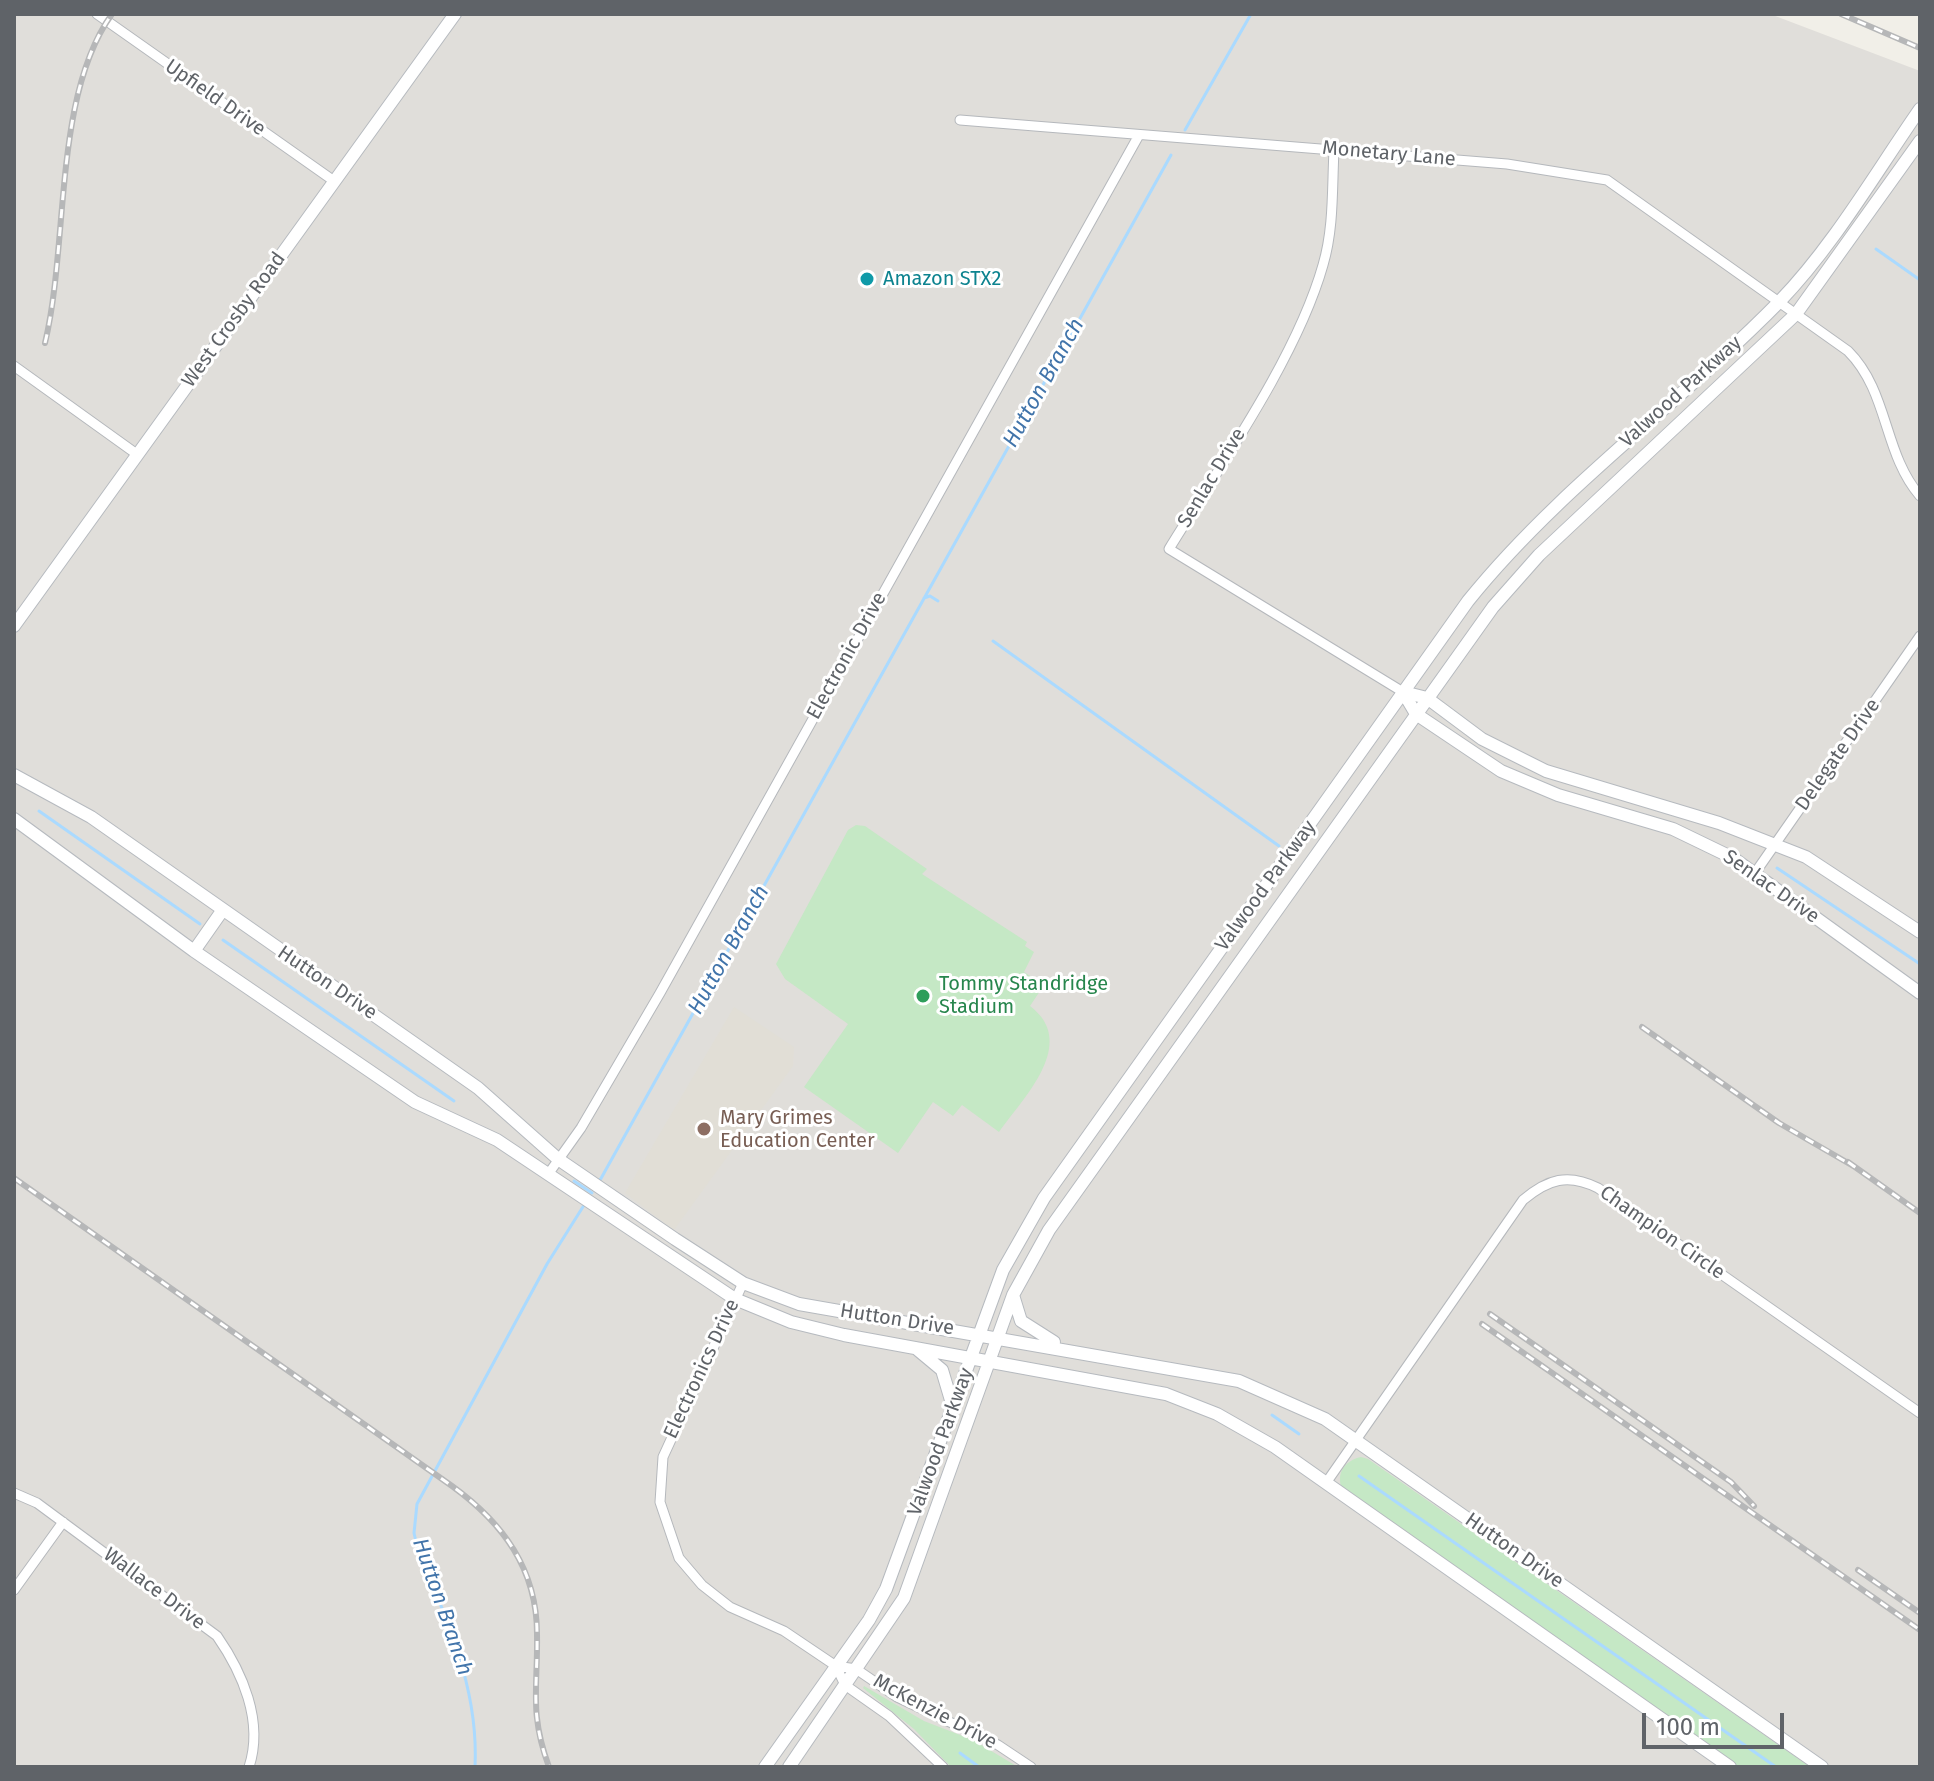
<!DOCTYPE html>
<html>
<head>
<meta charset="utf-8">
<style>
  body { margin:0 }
  #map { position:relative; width:1934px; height:1781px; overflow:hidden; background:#f1efe8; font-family:"Fira Sans",sans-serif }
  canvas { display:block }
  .frame { position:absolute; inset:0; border:16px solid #5f6368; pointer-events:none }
  .scale { position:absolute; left:1642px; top:1713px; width:142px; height:36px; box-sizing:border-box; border:4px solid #5f6368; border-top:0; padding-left:10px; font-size:24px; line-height:28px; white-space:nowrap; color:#5f6368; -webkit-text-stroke:6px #fff; paint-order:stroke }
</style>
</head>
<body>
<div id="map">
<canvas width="1934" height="1781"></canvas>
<div class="frame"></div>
<div class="scale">100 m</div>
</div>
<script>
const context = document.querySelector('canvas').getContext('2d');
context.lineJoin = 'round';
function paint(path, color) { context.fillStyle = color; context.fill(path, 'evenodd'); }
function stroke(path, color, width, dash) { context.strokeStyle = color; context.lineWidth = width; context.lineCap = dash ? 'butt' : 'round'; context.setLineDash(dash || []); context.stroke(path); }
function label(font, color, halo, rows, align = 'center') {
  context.font = font + ' "Fira Sans",sans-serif'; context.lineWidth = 6; context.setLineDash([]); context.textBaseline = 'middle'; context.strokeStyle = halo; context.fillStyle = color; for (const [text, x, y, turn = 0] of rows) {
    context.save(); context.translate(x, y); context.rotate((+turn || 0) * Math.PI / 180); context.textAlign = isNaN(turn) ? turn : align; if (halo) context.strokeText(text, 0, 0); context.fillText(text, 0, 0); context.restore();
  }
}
paint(new Path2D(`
  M14,14h1756l150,57v1696h-1906z`), '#e0deda');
paint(new Path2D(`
  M734,1007l60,40 -1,19 -119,164 -49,-37z`), '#e1ded6');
paint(new Path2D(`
  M856,825l9,1 62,43 -5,5 105,68 -2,4 9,6 -10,20 20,13 -14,21c49,37 -6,91 -31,126l-37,-27 -9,11 -20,-14 -35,51 -94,-66 44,-63 -63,-45 -9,-15 72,-134z
  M1361,1457l7,2 442,308h-72l-396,-278c-6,-16 2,-28 19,-32z
  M864,1686l60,35 49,19 45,27h-67l-37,-38 -51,-41z`), '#c5e8c5');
stroke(new Path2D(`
  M1185,130l66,-116
  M1876,249l44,31
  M924,598l6,-2 8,5
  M993,641l286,205
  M39,811l161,113
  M1777,868l143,96
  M223,940l231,161
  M574,1181l18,12
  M599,1182l572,-1027
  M1272,1415l27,19
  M1359,1476l417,291
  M960,1753l19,14
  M475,1767c4,-80 -29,-148 -58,-221l-3,-13 3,-29 130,-240 39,-62`), '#aadaff', 3);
const street = new Path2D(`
  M97,14l237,167
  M960,120l547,44 100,16 241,171c41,41 35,102 72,145
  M1334,150c-2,38 0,78 -11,115 -26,92 -103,201 -154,284l234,143
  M14,366l124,89
  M1755,873l165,-237
  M549,1173l32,-45 79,-135 479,-858
  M743,1283l-80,174 -3,45 19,56 23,27 28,22 54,24 52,35 20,3 41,28 101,48 33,22
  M1326,1483l197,-283c25,-21 45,-27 75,-12l322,225
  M14,1493l23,10 180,133c25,36 47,85 32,131
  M14,1590l49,-68
  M836,1666l9,19 44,31 54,51`);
const secondary = new Path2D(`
  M14,626l441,-612
  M1403,692l13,22 85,57 57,24 115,34 60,29 187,135
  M1403,692l24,6 55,41 64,32 173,52 87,34 114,75
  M14,775l77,42 387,271 80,71 117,80 68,44 56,21 440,77 86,38 497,348
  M14,819l180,132 221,151 82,38 238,159 56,23 53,13 322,59 51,20 58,33 455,320
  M194,951l28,-40
  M1013,1295l8,26 33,21
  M918,1350l24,20 11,37
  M765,1767l104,-147 17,-31 117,-319 41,-72 424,-597c91,-113 211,-197 312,-300 54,-56 96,-129 140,-192
  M789,1767l115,-169 109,-303 36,-65 444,-623 46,-52 257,-241 124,-173`);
stroke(street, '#b5b8bc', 11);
stroke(secondary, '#b6babf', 14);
stroke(street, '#fff', 9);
stroke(secondary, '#fff', 12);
const rail = new Path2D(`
  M1841,14l79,34
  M45,343c24,-100 8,-247 67,-329
  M1642,1027l137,96 76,44
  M1848,1162l72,51
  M14,1178l438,308c51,37 85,83 85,148 1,54 -8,79 12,133
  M1490,1314l241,168 23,24
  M1482,1324l438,306
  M1858,1570l62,43`);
stroke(rail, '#b6b7b8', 6);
stroke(rail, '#fff', 3, [9]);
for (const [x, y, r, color] of [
  [867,279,8,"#0f9aa8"],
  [923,996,8,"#2e9e5b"],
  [704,1129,8,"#8d6e63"]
]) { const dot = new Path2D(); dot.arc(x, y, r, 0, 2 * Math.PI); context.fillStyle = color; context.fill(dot); stroke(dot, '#fff', 3); }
label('20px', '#5f6368', '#fff', [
  ["Upfield Drive",215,98,35],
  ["Monetary Lane",1389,154,5],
  ["West Crosby Road",234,320,-54],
  ["Valwood Parkway",1681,392,-42],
  ["Senlac Drive",1212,478,-59],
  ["Electronic Drive",847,656,-61],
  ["Delegate Drive",1838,755,-55],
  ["Valwood Parkway",1266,886,-54],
  ["Senlac Drive",1771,887,35],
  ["Hutton Drive",327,983,34],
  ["Champion Circle",1662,1233,35],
  ["Hutton Drive",897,1320,9],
  ["Electronics Drive",702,1369,-65],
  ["Valwood Parkway",941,1442,-70],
  ["Hutton Drive",1514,1551,35],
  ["Wallace Drive",154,1589,37],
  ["McKenzie Drive",935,1712,28]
]);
label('20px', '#0d838f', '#fff', [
  ["Amazon STX2",883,279]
], 'left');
label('20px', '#27864d', '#fff', [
  ["Tommy Standridge",939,984],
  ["Stadium",939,1007]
], 'left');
label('20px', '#785e54', '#fff', [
  ["Mary Grimes",720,1118],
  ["Education Center",720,1141]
], 'left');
label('italic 22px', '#4174aa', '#fff', [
  ["Hutton Branch",1044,383,-61],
  ["Hutton Branch",729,950,-61],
  ["Hutton Branch",442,1607,71]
]);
</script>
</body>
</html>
